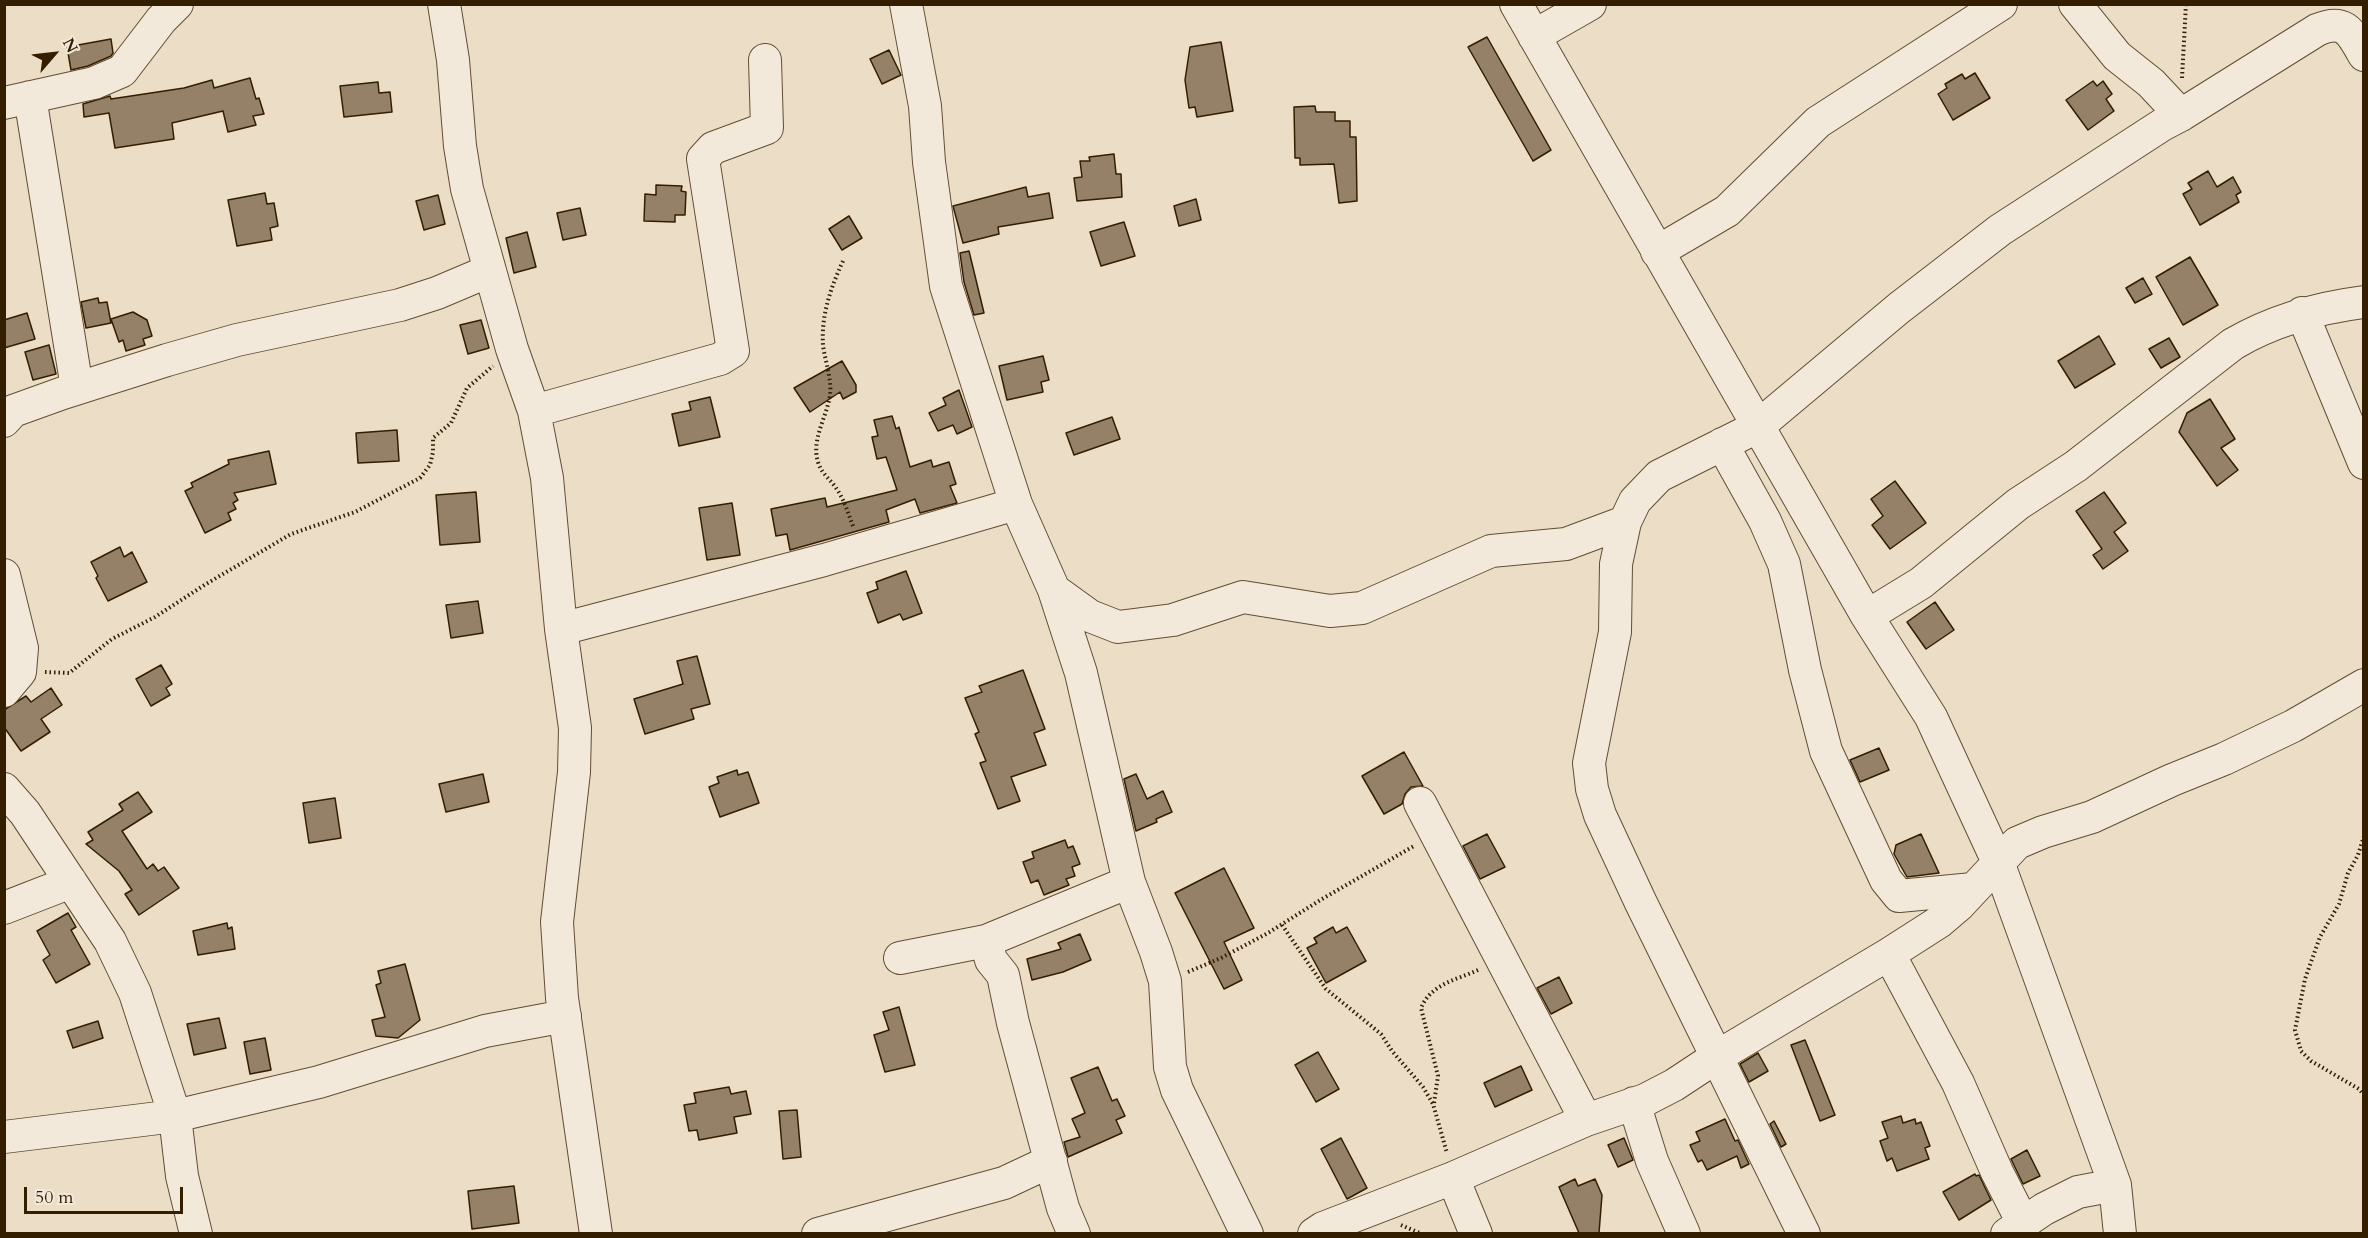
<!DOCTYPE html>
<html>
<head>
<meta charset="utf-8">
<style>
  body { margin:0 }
  #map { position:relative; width:2368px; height:1238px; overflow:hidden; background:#ecddc6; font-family:Cardo,serif }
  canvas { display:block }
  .frame { position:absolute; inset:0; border:6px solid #341e00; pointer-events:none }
  .north { position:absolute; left:24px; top:24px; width:60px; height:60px; -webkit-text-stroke:4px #f3e9da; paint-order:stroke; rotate:62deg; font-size:16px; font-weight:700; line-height:24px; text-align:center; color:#341e00 }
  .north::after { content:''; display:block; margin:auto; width:21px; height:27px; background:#341e00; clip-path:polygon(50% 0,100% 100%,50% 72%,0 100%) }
  .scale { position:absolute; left:24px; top:1187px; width:159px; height:27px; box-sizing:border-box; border:3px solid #341e00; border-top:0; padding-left:8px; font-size:18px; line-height:21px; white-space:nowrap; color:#341e00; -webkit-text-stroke:4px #f3e9da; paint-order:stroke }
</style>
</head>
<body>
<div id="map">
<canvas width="2368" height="1238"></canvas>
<div class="frame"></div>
<div class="north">N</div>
<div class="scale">50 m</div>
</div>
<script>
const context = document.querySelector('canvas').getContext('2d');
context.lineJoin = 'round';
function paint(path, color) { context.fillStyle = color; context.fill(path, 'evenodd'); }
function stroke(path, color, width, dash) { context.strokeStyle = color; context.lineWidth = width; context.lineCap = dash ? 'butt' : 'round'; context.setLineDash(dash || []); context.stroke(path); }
const building = new Path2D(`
  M1487,37l64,113 -18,11 -65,-114z
  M111,39l2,14 -2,3 -23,10 -17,4 -4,-23z
  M1221,42l12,69 -36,6 -2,-10 -6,1 -4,-28 5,-33z
  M889,50l12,25 -19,9 -12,-25z
  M1975,73l15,25 -37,22 -15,-26 9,-6 -2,-4 17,-10 3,5z
  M250,78l6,21 3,-1 5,16 -11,2 3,9 -28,7 -5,-21 -51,12 2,16 -59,9 -6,-35 -25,4 -1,-13 27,-8 1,3 73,-11 28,-8 2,8z
  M2093,81l4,5 6,-5 9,13 -6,5 8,12 -26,19 -22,-30z
  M378,82l1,11 11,-1 2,20 -48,5 -4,-31z
  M1315,106l1,6h19v9h15v16h6l1,64 -18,2 -5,-39 -34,1v-7h-5l-1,-51z
  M1114,154l2,20h5l1,23 -45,4 -3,-23 8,-1 -2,-16h10l-1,-4z
  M2208,171l9,16 16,-10 8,15 -5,3 3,7 -39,23 -17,-31 9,-5 -4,-6z
  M656,185l26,1 -1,5 5,1 -1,23h-10v7l-31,-1 1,-27 11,1z
  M1026,187l2,10 21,-4 4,25 -55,9 1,7 -36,9 -10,-37z
  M265,193l2,11 7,-1 4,23 -8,2 2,12 -35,6 -9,-46z
  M438,195l7,29 -21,6 -8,-29z
  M1196,199l5,21 -22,6 -5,-20z
  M580,208l6,27 -23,5 -6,-27z
  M849,216l13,22 -20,12 -13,-21z
  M1124,222l11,34 -34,10 -11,-34z
  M527,232l9,35 -22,6 -8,-35z
  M969,251l15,62 -10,2 -10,-33 -4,-29z
  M2190,257l28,48 -35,20 -27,-48z
  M2143,278l9,16 -17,9 -9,-15z
  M98,298l1,5 8,-1 4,21 -25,5 -5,-26z
  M133,312l14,8 5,16 -9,3 2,6 -19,6 -3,-11 -4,2 -8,-23z
  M27,313l8,26 -31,9v-28z
  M481,320l8,28 -21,6 -8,-29z
  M2099,336l16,28 -40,24 -17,-27z
  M2169,338l11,19 -19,11 -12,-19z
  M49,345l7,29 -23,6 -8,-28z
  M1043,356l6,24 -8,2 2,10 -36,8 -8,-34z
  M842,361l14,24v7l-13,7 -3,-7 -30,20 -16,-24z
  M959,390l13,37 -15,7 -4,-9 -15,6 -9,-18 17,-8 -3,-7z
  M710,397l10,40 -41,9 -7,-32 19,-4 -2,-8z
  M2210,399l25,40 -14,9 17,22 -21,16 -38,-54 8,-19z
  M892,416l4,13 3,-2 11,40 21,-7 2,7 16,-5 7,22 -6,2 7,17 -37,10 -5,-14 -29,11 3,12 -99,28 -3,-16 -11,2 -5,-27 54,-11 2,9 70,-17 -11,-33 -9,2 -5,-22 6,-1 -4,-16z
  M1112,417l8,22 -46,16 -8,-22z
  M397,430l2,31 -41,2 -2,-30z
  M269,451l7,33 -42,9 4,7 -5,3 3,6 -8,4 3,7 -26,13 -20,-42 8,-4 -2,-4 38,-19 -1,-4z
  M1895,481l31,42 -36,26 -18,-24 11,-9 -12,-17z
  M476,492l4,50 -40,3 -4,-50z
  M2104,492l22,31 -12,9 14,19 -25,18 -10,-14 9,-6 -26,-38z
  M732,503l8,52 -33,5 -8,-52z
  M120,547l4,10 8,-5 15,30 -39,19 -12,-23 2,-2 -7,-14z
  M906,571l16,42 -19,7 -3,-6 -22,9 -11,-30 11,-4 -2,-7z
  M478,601l5,32 -32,5 -5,-33z
  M1935,602l19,28 -28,19 -19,-27z
  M697,656l13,48 -19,5 3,10 -49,15 -11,-35 49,-15 -6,-23z
  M161,665l11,19 -6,4 4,7 -19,11 -15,-27z
  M1023,670l22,59 -11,4 12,32 -35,12 9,24 -22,8 -18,-46 6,-2 -11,-27 4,-2 -14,-34 17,-6 -3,-6z
  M51,688l11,17 -21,14 9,13 -29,19 -17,-24v-17l22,-14 5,6z
  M1879,748l10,22 -29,12 -10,-22z
  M1404,752l19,34 -12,1 -6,7 -3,10 -18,10 -22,-38z
  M737,770l1,5 10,-3 11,31 -39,14 -11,-30 10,-4 -2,-6z
  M483,774l6,28 -43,10 -7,-28z
  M1136,774l11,25 16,-8 9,21 -16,7 1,3 -21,9 -12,-52z
  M138,792l14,20 -30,19 25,38 6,-5 5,7 6,-4 15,21 -40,27 -14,-21 7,-4 -13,-19 -33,-27 7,-4 -5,-8 35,-22 -4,-6z
  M335,798l6,40 -32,5 -6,-40z
  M1487,834l18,33 -25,12 -17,-33z
  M1921,834l18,39 -32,4 -13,-23 2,-9z
  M1065,840l3,8 5,-2 7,18 -8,3 3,9 -9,3 3,6 -25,10 -6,-15 -7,3 -8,-21 11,-4 -2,-6z
  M1224,868l30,60 -30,14 18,38 -18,9 -49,-96z
  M68,913l8,14 -5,3 19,34 -34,19 -13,-23 7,-5 -13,-24z
  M227,923l1,6 4,-2 3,22 -37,6 -5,-24z
  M1333,927l3,6 11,-6 19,34 -40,22 -19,-35 10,-5 -3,-5z
  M1080,934l11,26 -28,12 -31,8 -5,-21 34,-10 -3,-6z
  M405,964l15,56 -22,18 -22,-2 -4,-16 13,-3 -9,-32 5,-2 -3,-12z
  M1559,977l13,26 -21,11 -14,-26z
  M899,1007l16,58 -30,7 -11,-37 15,-5 -6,-18z
  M219,1018l7,30 -32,7 -7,-31z
  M98,1021l5,17 -30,10 -6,-17z
  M265,1038l6,32 -21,4 -6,-32z
  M1805,1040l30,75 -15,6 -29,-76z
  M1318,1052l21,37 -23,13 -21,-37z
  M1758,1053l10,18 -19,11 -9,-18z
  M1521,1066l11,24 -37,17 -11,-24z
  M1098,1067l14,34 5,-2 8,17 -9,4 6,13 -54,24 -4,-15 16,-5 -8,-18 13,-6 -14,-35z
  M729,1087l2,7 15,-3 5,23 -17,3 3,16 -38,7 -2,-10 -8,1 -5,-26 12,-2 -2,-10z
  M797,1110l4,47 -18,2 -4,-48z
  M1901,1116l2,7 12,-4 1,5 5,-2 9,24 -5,2 4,11 -32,12 -5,-13 -5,3 -7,-20 8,-3 -6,-16z
  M1725,1119l10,22 3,-1 11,24 -8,4 -4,-12 -30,14 -5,-10 -4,2 -8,-17 10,-4 -4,-9z
  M1774,1121l12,23 -5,3 -11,-23z
  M1341,1138l26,50 -20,11 -26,-50z
  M1624,1138l9,22 -15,7 -10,-22z
  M2027,1150l13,26 -17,8 -12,-25z
  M1975,1174l1,2 3,-1 12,25 -32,20 -16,-28z
  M1575,1179l3,7 17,-7 7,16 -3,38h-20l-20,-46z
  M514,1186l5,37 -47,6 -4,-38z`);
paint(building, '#948167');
stroke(building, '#341e00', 1.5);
const minor = new Path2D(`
  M444,4l9,56 7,86 7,43 45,160 22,62 13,67 14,151 14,99 -1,44 -17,150 5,76 34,236
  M906,4l19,102 4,56 17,124 70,218 38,86 27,83 48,209 27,70 9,29 5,86 7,23 70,144
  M1516,4l351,612 54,-33 97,-79 58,-38 157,-122c41,-24 84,-36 131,-42
  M2075,4l42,52 34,27 30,32
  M1534,36l56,-32
  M30,97l47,291
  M4,103l90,-20 28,-12 39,-51 16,-16
  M1657,252l70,-41 91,-89 183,-118
  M2302,313l62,150
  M534,411l186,-52 13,-8 -30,-192 10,-11 54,-20 -2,-68
  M4,421l9,-10 50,-18 104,-33 70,-20 163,-35 37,-12 52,-22
  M1722,444l43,77 19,43 21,106 21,81 60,129 13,16 74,-7
  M4,575l18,73 -2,24 -16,19
  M1054,590l36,26 28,11 55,-7 70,-23 87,14 32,-3 129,-57 75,-7 59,-22
  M1867,616l64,101 67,145 117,323 5,49
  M561,629l263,-69 192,-56
  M4,789l21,24 85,128 25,52 40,123 7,60 14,58
  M1420,803l166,317
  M4,908l67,-26
  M986,941l5,19 12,15 10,48 50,185 11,26
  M1889,954l69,129 39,89 26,51
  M900,958l86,-17 143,-59
  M1634,1103l18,58 32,73
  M4,1137l171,-21 144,-34 166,-51 80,-15
  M1453,1178l23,56
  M818,1234l186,-51 47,-22
  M1314,1234l9,-6 130,-50 133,-58 59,-20 29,-15 44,-29 171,-102 50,-32 20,-17 58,-62 26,-11 49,-15 80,-37 52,-21 69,-33 71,-41
  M1804,1234l-163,-331 -41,-88 -8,-26 -3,-26 26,-131 1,-68 9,-42 10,-21 24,-25 98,-49 142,-119 101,-78 162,-105 19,-10 136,-85c28,-12 34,2 47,25
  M2007,1234l37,-25 34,-17 37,-7`);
stroke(minor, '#624e32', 34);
stroke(new Path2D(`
  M2182,78l4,-74
  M843,261c-12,26 -22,54 -20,84 2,16 9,34 7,50 -3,22 -19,44 -12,67 3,11 12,17 18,26 8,11 12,25 17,38
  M45,672l24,1 43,-34 43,-22 51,-33 85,-50 64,-22 65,-34 10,-13 3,-13v-14l18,-15 16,-35 26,-22
  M2364,836l-6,19 -10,18 -9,31 -19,33 -15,42 -10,51 6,21 10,10 48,28 5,6
  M1282,925l44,64 55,45 11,17 31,36 10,17 14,49
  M1188,972l33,-14 47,-25 54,-34 92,-53
  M1434,1103l4,-27 -17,-68c10,-24 35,-28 57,-38
  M1401,1225l21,9`), '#341e00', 4, [1.5, 3]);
stroke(minor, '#f3e9da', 32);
</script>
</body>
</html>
